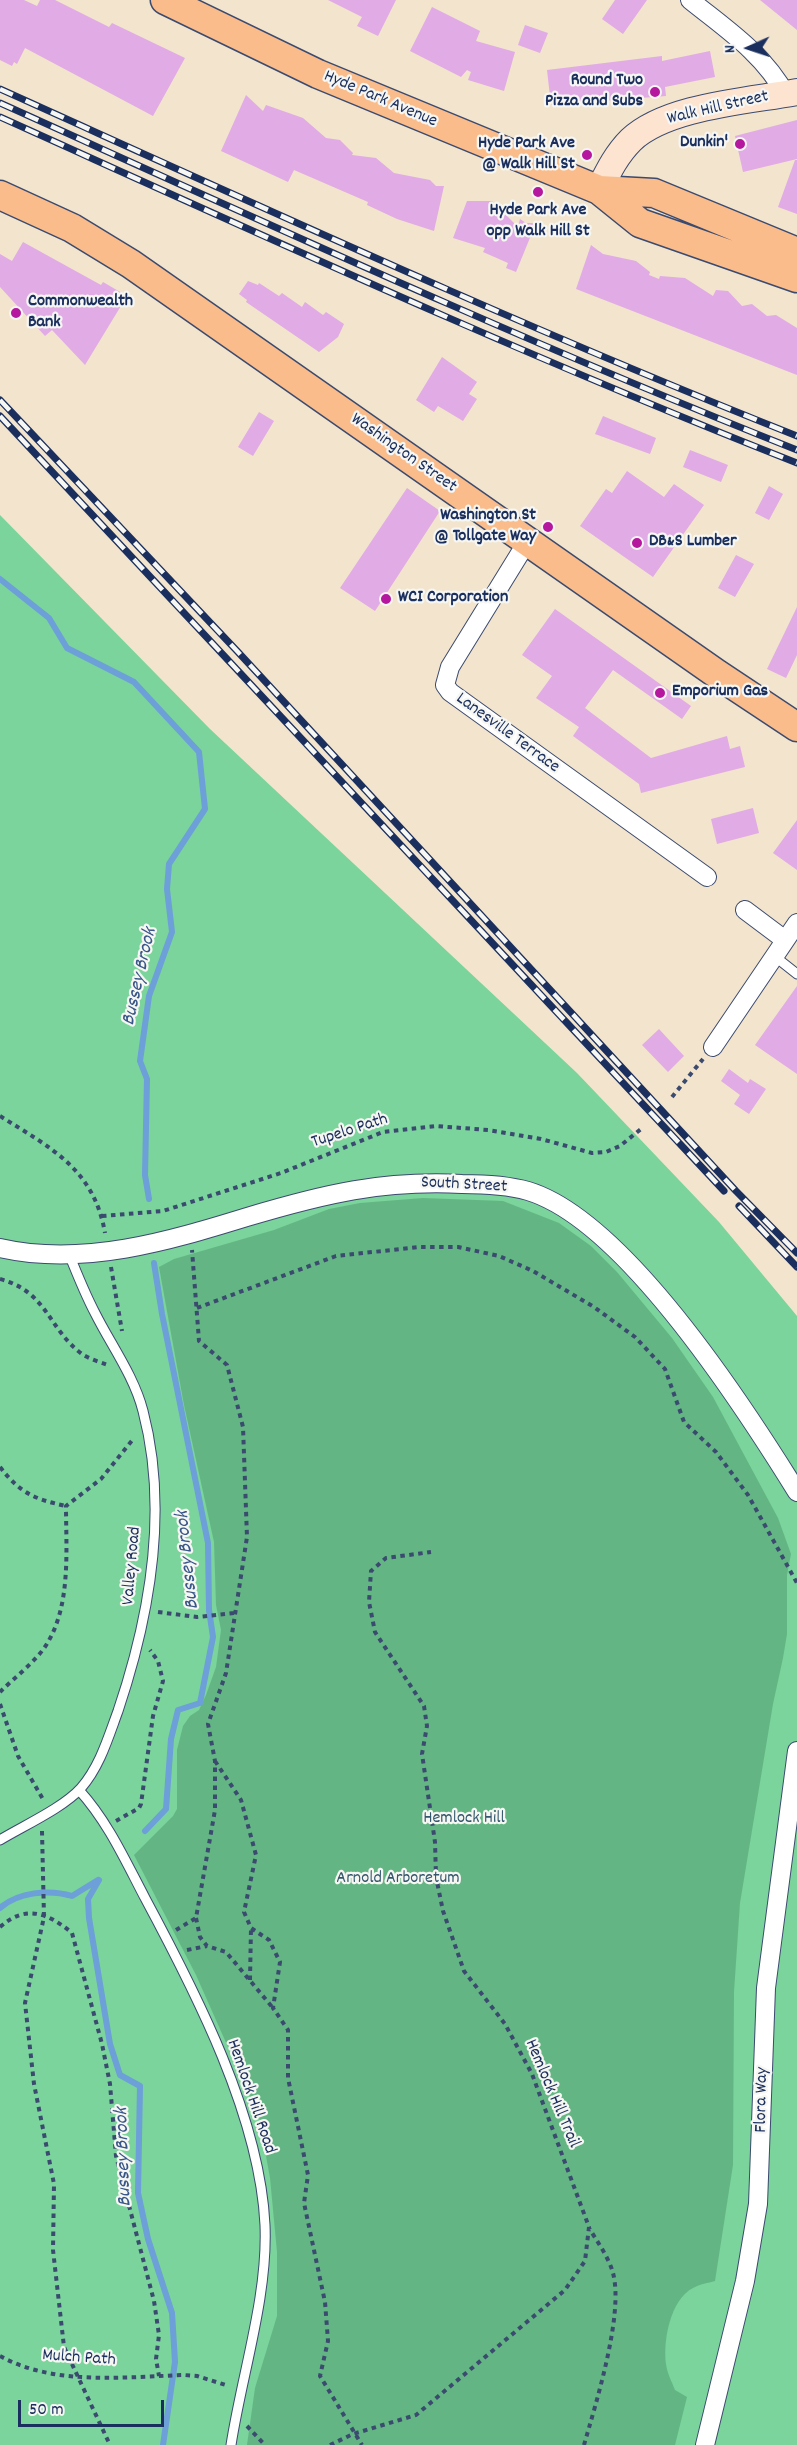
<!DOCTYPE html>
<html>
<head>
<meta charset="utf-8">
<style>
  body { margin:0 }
  #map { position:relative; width:797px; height:2445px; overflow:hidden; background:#f2e4cd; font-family:Dekko,sans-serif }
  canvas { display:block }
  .north { position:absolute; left:719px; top:18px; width:60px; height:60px; -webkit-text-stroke:4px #f6f6f2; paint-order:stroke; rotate:267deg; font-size:16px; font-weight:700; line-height:24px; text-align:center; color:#1b2f5e }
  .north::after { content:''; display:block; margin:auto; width:21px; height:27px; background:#1b2f5e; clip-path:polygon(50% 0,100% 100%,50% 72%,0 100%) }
  .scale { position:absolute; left:18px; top:2400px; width:146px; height:27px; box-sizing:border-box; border:3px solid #1b2f5e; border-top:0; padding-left:8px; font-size:18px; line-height:21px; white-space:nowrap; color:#1b2f5e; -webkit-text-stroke:4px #f6f6f2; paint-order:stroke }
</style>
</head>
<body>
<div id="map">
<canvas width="797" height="2445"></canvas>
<div class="north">N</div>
<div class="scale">50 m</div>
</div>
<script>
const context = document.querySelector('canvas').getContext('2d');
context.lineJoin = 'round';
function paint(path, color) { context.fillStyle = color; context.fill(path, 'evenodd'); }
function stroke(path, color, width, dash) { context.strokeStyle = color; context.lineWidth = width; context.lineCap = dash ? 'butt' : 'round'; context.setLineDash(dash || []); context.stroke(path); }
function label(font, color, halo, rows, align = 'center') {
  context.font = font + ' Dekko,sans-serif'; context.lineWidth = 4.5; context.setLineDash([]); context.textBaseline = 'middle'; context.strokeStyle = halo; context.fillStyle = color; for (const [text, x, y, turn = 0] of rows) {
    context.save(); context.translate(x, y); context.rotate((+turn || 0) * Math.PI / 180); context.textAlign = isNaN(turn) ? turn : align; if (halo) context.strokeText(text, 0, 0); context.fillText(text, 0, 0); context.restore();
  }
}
paint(new Path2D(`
  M0,515l210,214 367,344 142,149 78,94v1129h-797z`), '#7ad49b');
paint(new Path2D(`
  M423,1198l80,3 56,22 32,23 26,26 55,66 41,59 65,121 13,36 -4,21v59l-4,24 -10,46 -33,199 -6,89 -1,173 -18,116c-7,2 -15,3 -22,7 -23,12 -30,53 -27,76 1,9 6,18 9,26l12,7 -12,48h-428l8,-57 22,-72v-64l-7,-74 -11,-61 -63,-142 -62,-120 39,-39 4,-7v-59l6,-24 7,-10 9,-6 7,-15 10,-28 5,-37 -5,-25 -2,-63 -30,-137 -25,-138 15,-8 100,-29 55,-21 31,-6z`), '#63b683');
stroke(new Path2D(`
  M0,579l49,39 18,30 67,34 65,70 6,57 -36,55 -2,25 5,43 -23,64 -9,65 7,18 -2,96 4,24
  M145,1831l21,-22 5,-70 7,-29 22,-7 13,-66 -4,-27 -1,-67 -46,-229 -8,-51
  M99,1880l-11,19 1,19 21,126 10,31 20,11 -2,107 10,46 24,74 3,49 -12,83
  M0,1908c18,-16 49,-19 72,-12l26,-16`), '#6d9fd8', 6);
paint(new Path2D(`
  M0,0h24l13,6 3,-6h15l54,27 3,-4 73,35 -32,58 -128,-68 -8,16 -3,-2 -2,4 -12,-6z
  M328,0h68l-18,36 -21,-10 5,-9z
  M615,0h32l-24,34 -21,-15z
  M760,0h37v30z
  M432,7l48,24 -4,10 39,11 -11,39 -36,-11 3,-8 -4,-2 -6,7 -51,-26z
  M525,25l23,8 -8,20 -22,-8z
  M710,51l5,26 -50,10 1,9 -115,9 -4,-35 115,-14v5z
  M246,95l17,16 3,-6 37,13 23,20 14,2 13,13 -1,2 24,3 18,15 36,7 6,6h8l-10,45 -37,-12 -30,-14 1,-3 -74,-32 -6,12 -67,-31z
  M797,120v39l-54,13 -8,-36z
  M795,160h2v54l-19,-7z
  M467,201h25l26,26 2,-8 6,4h10l-20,49 -10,-4 2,-5 -25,-11 2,-4 -32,-10z
  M23,242l78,43 2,-3 24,14 -42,69 -33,-35 -7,6 -45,-49v-33l12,7z
  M591,245l12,9 33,7 14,11 -1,3 10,4 1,-3 25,2 28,18 3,-6 12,1 14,15 10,-2 15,12 9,-1 21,13v47l-221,-86z
  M248,281l10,4 1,-2 20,13 3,-3 20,14 3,-5 18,13 3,-3 18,12 -6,13 -19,15 -73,-50 1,-2 -8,-6z
  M442,357l35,25 -8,12 8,5 -14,22 -25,-15 -4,6 -18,-12z
  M259,412l15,9 -21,35 -15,-9z
  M603,416l53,22 -6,16 -55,-20z
  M690,450l38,15 -7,17 -38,-15z
  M627,471l37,26 10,-13 30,21 -51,72 -73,-51 26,-37 6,4z
  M769,486l14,8 -14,26 -14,-7z
  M407,488l33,23 -65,100 -35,-23z
  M736,555l18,9 -19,33 -17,-9z
  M797,607v48l-11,23 -19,-9z
  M555,609l136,97 -9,13 -69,-49 -28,38 66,50 76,-22 3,13 10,-3 5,21 -104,26 -2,-9 -66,-48 6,-9 -43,-29 16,-22 -30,-21z
  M753,808l6,25 -42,11 -6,-25z
  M797,820v50l-24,-17z
  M797,986v88l-42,-29z
  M659,1029l25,27 -16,16 -26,-27z
  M729,1069l19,14 2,-4 16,10 -17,25 -15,-10 6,-9 -19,-14z`), '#e1abe5');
const lane = new Path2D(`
  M773,955l24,19
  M79,1790c29,32 46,70 66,108 51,95 115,219 120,327 3,71 -23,149 -34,220
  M0,1840c23,-14 63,-32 81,-52 19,-22 27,-50 37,-77 32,-95 51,-201 25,-300 -9,-35 -32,-66 -48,-98 -10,-19 -18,-39 -26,-59`);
const street = new Path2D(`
  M690,0c36,29 73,53 96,95
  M527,542l-77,125 -5,18 5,7 257,185
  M745,910l40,30
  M713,1047l84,-124
  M0,1248c83,19 169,-7 247,-31 77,-23 135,-37 215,-33 22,0 45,1 66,7 96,29 217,217 269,301
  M705,2445l40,-164 13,-77 8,-216 31,-237`);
const secondary = new Path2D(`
  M599,190c9,-18 17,-35 32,-50 36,-34 118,-39 166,-48`);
const primary = new Path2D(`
  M165,0l153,74 281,116 41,33 157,55
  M599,190l55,3 143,59
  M0,195l72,33 59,36 586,410 80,53`);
stroke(lane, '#3b4a6f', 11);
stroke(street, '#3b4a6f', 20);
stroke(secondary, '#3b4a6f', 28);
stroke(primary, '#3b4a6f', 31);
stroke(new Path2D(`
  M672,1097l31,-38
  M0,1116c51,32 94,53 105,117
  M102,1216l61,-5 118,-38 102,-41 53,-6 52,4 53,9 51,14 14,-1 14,-6 21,-17
  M111,1267l11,64
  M0,1279c48,13 48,50 82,75 7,5 18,8 26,11
  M197,1308l139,-52 83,-9h39l41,9 34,15 61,36 41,30 30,32 19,53 32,30 32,43 49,88
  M0,1467c20,26 34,32 66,39
  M158,1612l39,5 37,-4
  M0,1692c15,-15 38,-32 48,-50 23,-39 18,-93 18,-136l35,-27 33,-41
  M0,1704l18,52 26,45
  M215,1761l26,39 15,55 -12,57 7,16 18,12 11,22 -7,46 15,22v48l20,97 -4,28 21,99 3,39 -8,35 42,69
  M116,1821l23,-13 2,-4 12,-88 10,-35 -5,-20 -8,-11
  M42,1831l2,86 -19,86 9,81 20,100 -1,66 11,97 46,98
  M196,1918l4,19 7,9 19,6 47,56
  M0,1927c26,-23 48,-14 72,6l30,111 8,40 6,72 38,145 5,34 -3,24 3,17
  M176,1930l20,-12 19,-108v-49l-7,-37 18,-51 21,-136 -4,-110 -16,-62 -28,-24 -7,-91
  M187,1950l20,-4
  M250,1980l1,-52
  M0,2356c54,30 124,21 184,19l13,1 32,10
  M247,2426l18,19
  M330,2445l23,-11 63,-19 149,-125 20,-29 4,-34 -57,-153 -27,-50 -41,-53 -21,-60 -7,-34 -1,-35 -13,-88 5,-28 -3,-20 -49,-74 -6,-30 2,-31 15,-13 45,-6
  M584,2445c12,-42 40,-131 29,-172 -4,-15 -16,-32 -24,-45`), '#3b4a6f', 4, [4.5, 4.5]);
stroke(lane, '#fff', 9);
stroke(street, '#fff', 18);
stroke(secondary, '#fde4d0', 26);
stroke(primary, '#f9bc8a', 28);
const rail = new Path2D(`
  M0,89c264,119 527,240 797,347
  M0,103c264,119 527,240 797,347
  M0,117c264,119 527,240 797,346
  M0,400l238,252 498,539 61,62
  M0,416l724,775
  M739,1206l58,61`);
stroke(rail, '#1b2f5e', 7);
stroke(rail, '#f6f6f2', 4.5, [14]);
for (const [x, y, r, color] of [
  [655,92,6,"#b5179e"],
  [740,144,6,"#b5179e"],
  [587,155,6,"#b5179e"],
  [538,192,6,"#b5179e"],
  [16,313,6,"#b5179e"],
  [548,527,6,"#b5179e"],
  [637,543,6,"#b5179e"],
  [386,599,6,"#b5179e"],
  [660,693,6,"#b5179e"]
]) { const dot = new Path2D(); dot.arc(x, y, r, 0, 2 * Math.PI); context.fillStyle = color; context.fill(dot); stroke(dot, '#f6f6f2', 2); }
label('bold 18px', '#1b2f5e', '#f6f6f2', [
  ["Round Two",643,82],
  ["Pizza and Subs",643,103],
  ["Dunkin'",728,144],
  ["Hyde Park Ave",575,145],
  ["@ Walk Hill St",575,166],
  ["Hyde Park Ave",538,212,"center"],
  ["opp Walk Hill St",538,233,"center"],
  ["Commonwealth",28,303,"left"],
  ["Bank",28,324,"left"],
  ["Washington St",536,517],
  ["@ Tollgate Way",536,538],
  ["DB&S Lumber",649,543,"left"],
  ["WCI Corporation",398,599,"left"],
  ["Emporium Gas",672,693,"left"]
], 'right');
label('18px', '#1b2f5e', '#f6f6f2', [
  ["Hyde Park Avenue",380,100,23],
  ["Walk Hill Street",718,109,-13],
  ["Washington Street",403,454,35],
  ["Lanesville Terrace",507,734,36],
  ["Tupelo Path",350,1132,-18],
  ["South Street",464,1186,3],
  ["Valley Road",133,1566,-85],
  ["Hemlock Hill Trail",551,2094,67],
  ["Hemlock Hill Road",250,2097,71],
  ["Flora Way",763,2100,-89],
  ["Mulch Path",79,2359,4]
]);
label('18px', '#33586d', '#f6f6f2', [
  ["Hemlock Hill",464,1820],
  ["Arnold Arboretum",398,1880]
]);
label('italic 20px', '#385689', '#f6f6f2', [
  ["Bussey Brook",141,977,-77],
  ["Bussey Brook",189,1560,-96],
  ["Bussey Brook",125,2157,-92]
]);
</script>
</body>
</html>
